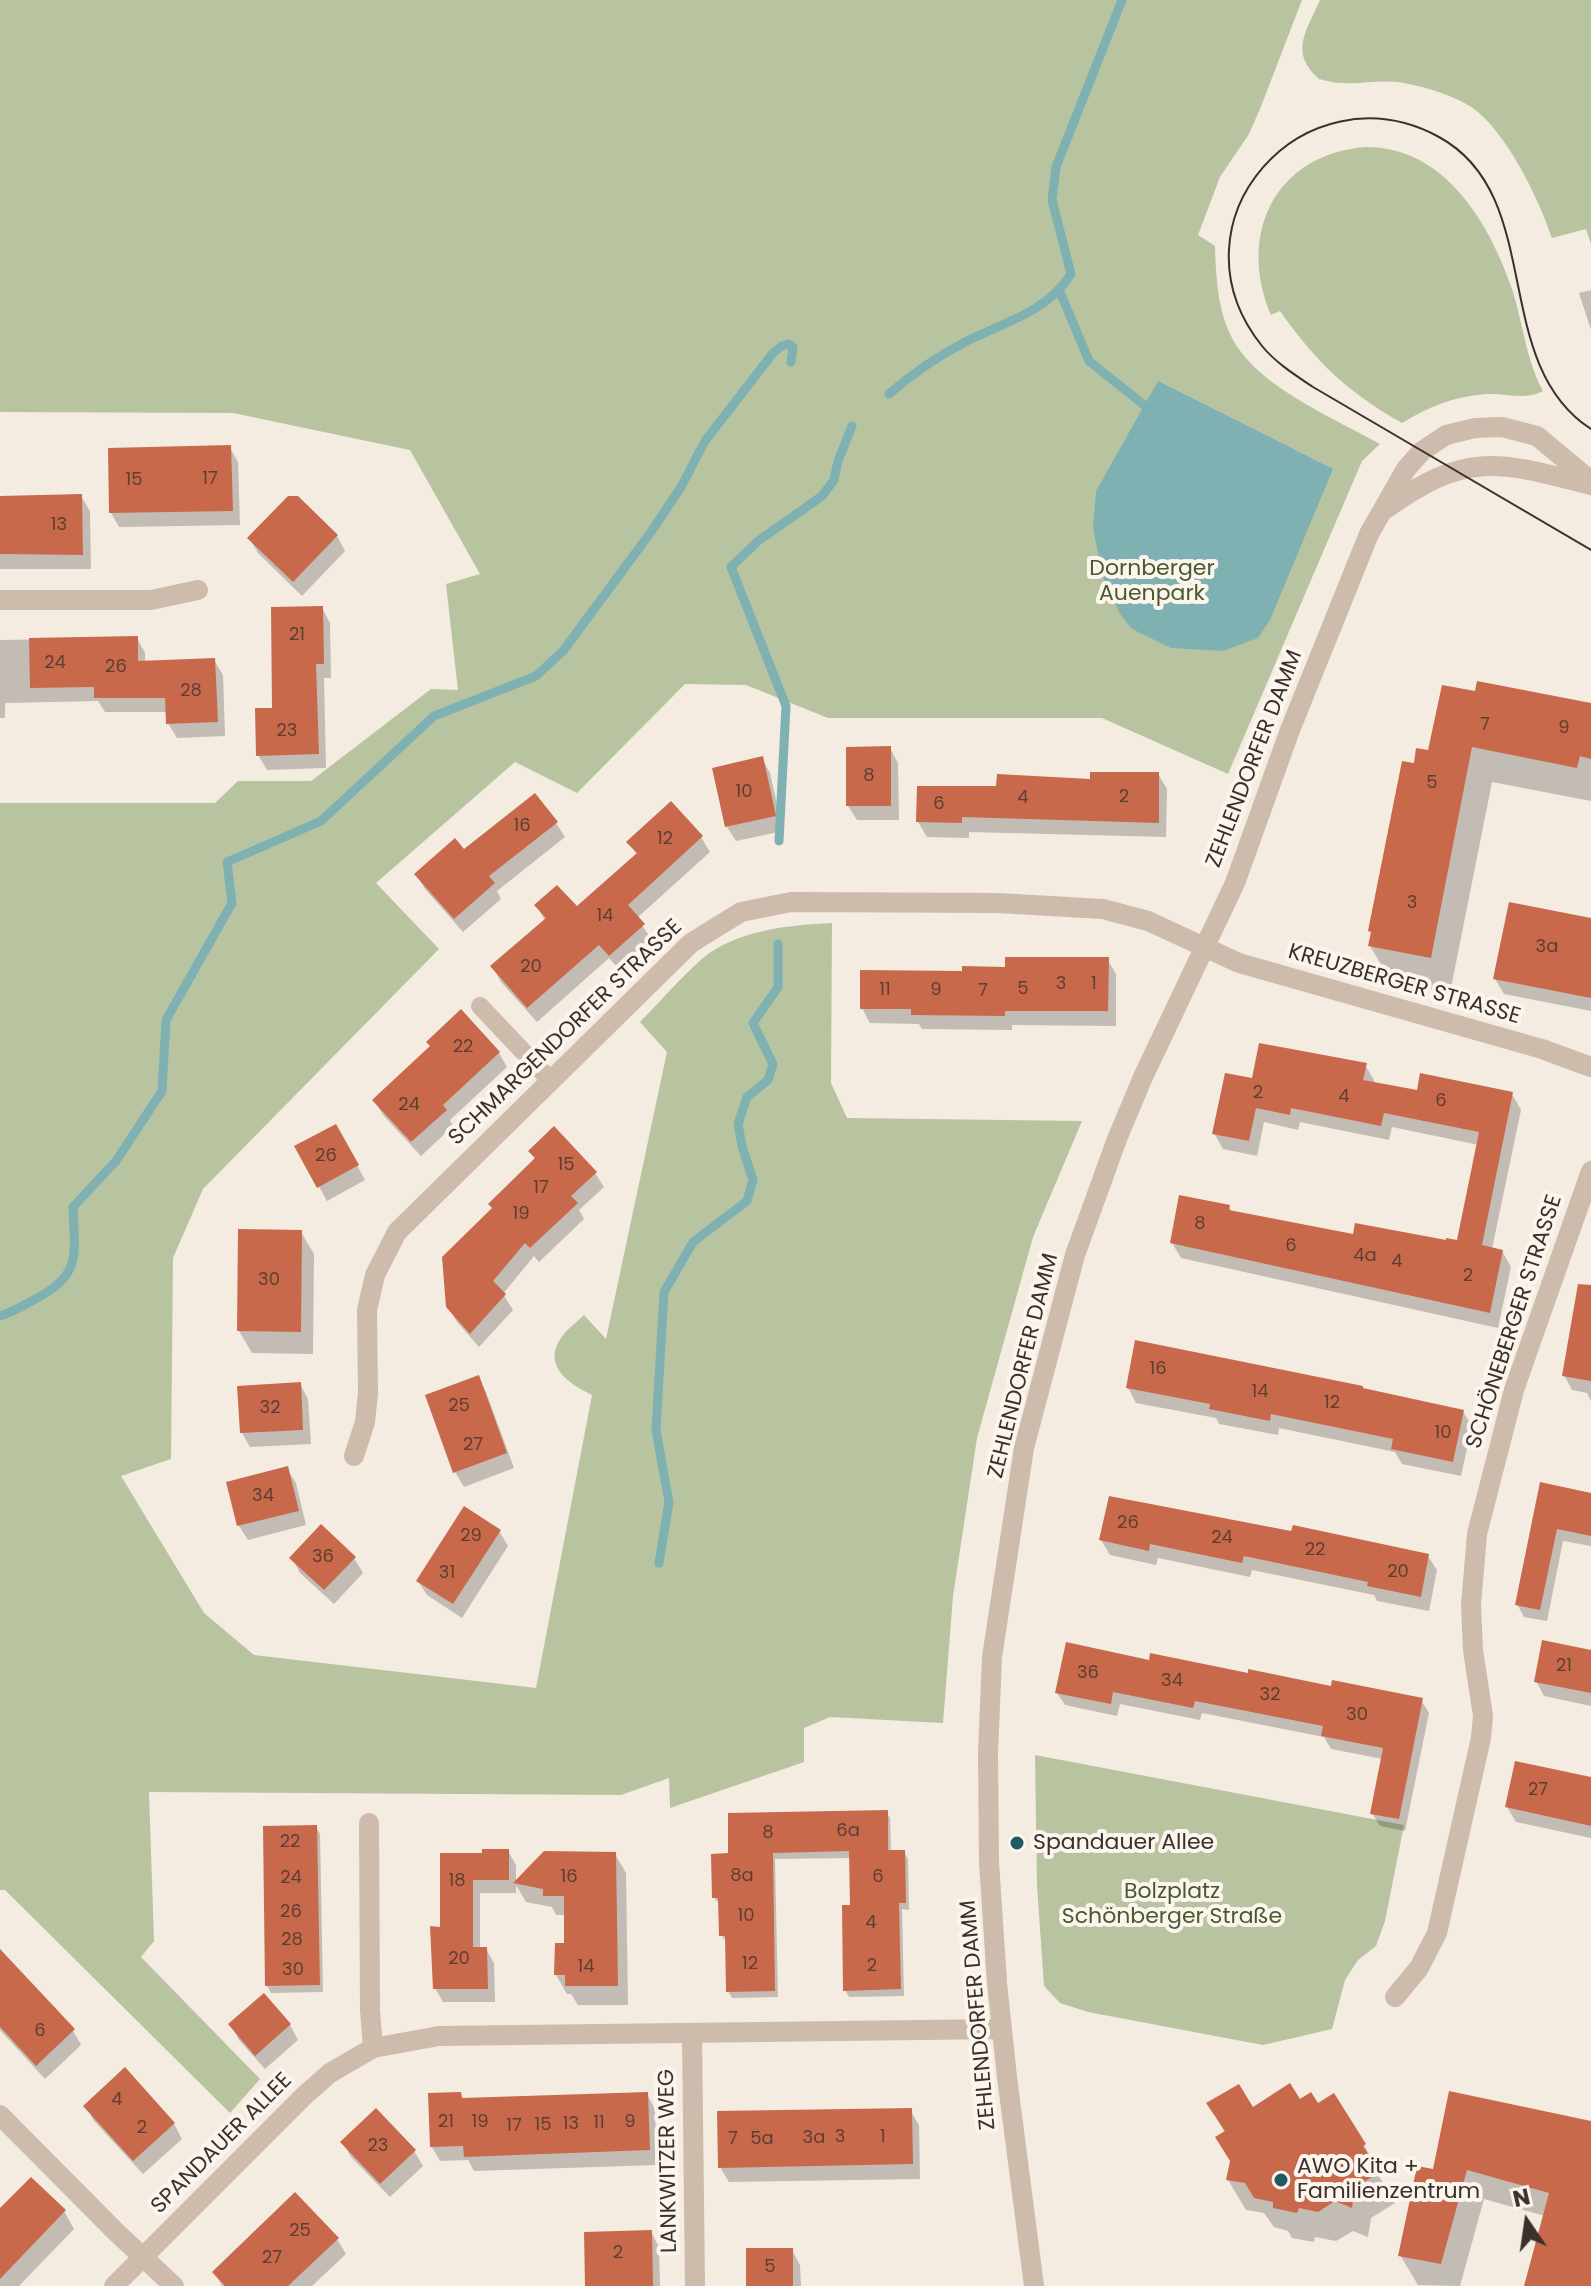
<!DOCTYPE html>
<html>
<head>
<meta charset="utf-8">
<style>
  body { margin:0 }
  #map { position:relative; width:1591px; height:2286px; overflow:hidden; background:#f4ebe1; font-family:Poppins,sans-serif }
  canvas { display:block }
  .north { position:absolute; left:1487px; top:2182px; width:80px; height:80px; -webkit-text-stroke:6px #fbf5ee; paint-order:stroke; rotate:347deg; font-size:22px; font-weight:700; line-height:32px; text-align:center; color:#3b302b }
  .north::after { content:''; display:block; margin:auto; width:28px; height:36px; background:#3b302b; clip-path:polygon(50% 0,100% 100%,50% 72%,0 100%) }
</style>
</head>
<body>
<div id="map">
<canvas width="1591" height="2286"></canvas>
<div class="north">N</div>
</div>
<script>
const context = document.querySelector('canvas').getContext('2d');
context.lineJoin = 'round';
function paint(path, color) { context.fillStyle = color; context.fill(path, 'evenodd'); }
function stroke(path, color, width, dash) { context.strokeStyle = color; context.lineWidth = width; context.lineCap = dash ? 'butt' : 'round'; context.setLineDash(dash || []); context.stroke(path); }
function label(font, color, halo, rows, align = 'center') {
  context.font = font + ' Poppins,sans-serif'; context.lineWidth = 8; context.setLineDash([]); context.textBaseline = 'middle'; context.strokeStyle = halo; context.fillStyle = color; for (const [text, x, y, turn = 0] of rows) {
    context.save(); context.translate(x, y); context.rotate((+turn || 0) * Math.PI / 180); context.textAlign = isNaN(turn) ? turn : align; if (halo) context.strokeText(text, 0, 0); context.fillText(text, 0, 0); context.restore();
  }
}
paint(new Path2D(`
  M0,0h1302l-42,109 -11,25 -29,43 -22,58 17,11c1,35 3,76 26,106 30,40 96,68 139,92l-18,17 -134,313 -126,-56h-274l-82,-33 -61,-1 -108,109 -62,-31 -139,121 63,66 -236,240 -30,69 -2,201 -50,17 83,137 50,42 282,33 56,-293c-23,-11 -50,-29 -31,-57 6,-9 16,-16 23,-23l22,24 61,-287 -27,-30c21,-21 40,-44 62,-63 34,-29 87,-34 130,-36l-1,160 16,35 235,3 -49,116 -56,201 -24,158 -10,127 -113,-6 -26,11v34l-134,46 -1,-30 -48,17 -472,-3 5,149 -13,16 119,122 -30,34 -225,-223h-5v-1087h215l23,-22h73l120,-92 27,1 -12,-106 34,-10 -70,-124 -177,-37 -233,-1z
  M1320,0h271v244l-5,-15 -34,9c-13,-39 -48,-112 -84,-133 -19,-11 -43,-18 -64,-22 -21,-4 -40,1 -61,0 -8,0 -16,-2 -24,-4 -30,-27 -13,-47 1,-79z
  M1366,147c78,0 122,74 145,139 12,35 14,72 32,105 -19,10 -36,2 -57,3 -31,2 -58,13 -84,29 -57,-33 -84,-59 -122,-112l-9,4c-34,-81 4,-161 95,-168z
  M1035,1755l369,70 -19,96 -9,25 -18,14 -13,20 -13,49 -69,16 -175,-33 -28,-9 -16,-17 -7,-101z`), '#b8c4a0');
paint(new Path2D(`
  M1158,381l175,88 -63,151 -12,18 -35,13 -52,-3 -39,-19 -12,-15 -18,-39 -9,-48 3,-36z`), '#7fb0b2');
paint(new Path2D(`
  M1591,290v40l-12,-37z
  M230,448l8,14 2,63 -121,2 -8,-14z
  M81,496l9,15 1,58h-91v-72z
  M337,536l8,15 -43,45 -44,-43 -9,-15z
  M322,608l8,15 1,55h-7l2,90 -59,2 -9,-15 16,-45z
  M137,638l8,15v10l69,-3 9,15 2,61 -48,2 -9,-15v-11h-63l-7,-11 -93,2v15h-5v-78z
  M1476,694l115,11v96l-99,-19 -42,211 -59,-12 -21,-35 45,-181 15,-12z
  M890,748l8,15 1,57h-42l-9,-14z
  M762,759l8,14 13,58 -47,10 -9,-14z
  M1158,774l9,15 -1,48 -197,-5v6l-42,-1 -9,-15 80,-33z
  M556,823l9,14 -68,54 4,8 -38,33 -38,-43 -9,-15 48,-22z
  M701,837l9,15 -73,66 15,22 -33,29 -10,-11 -72,64 -36,-40 -8,-15 52,-46 -8,-15 39,3 61,-54 -8,-13z
  M1591,920v91l-87,-17 -9,-15z
  M1107,959l9,15v52l-104,-1v5l-90,-1 -3,-5 -49,-1 -8,-15 102,-35z
  M499,1053l8,14 -57,53 3,6 -32,30 -38,-41 -9,-15z
  M1365,1065l9,15v4l45,9 93,1 9,16 -29,139 10,2 9,16 -13,61 -317,-70 -9,-15 56,-37 4,6 123,24 104,6 20,-97 -87,-18 -3,13 -89,-18 -2,8 -34,-8 -7,34 -34,-7 -9,-16 39,-52z
  M336,1127l29,53 -38,21 -30,-54z
  M530,1151l65,22 9,14 -25,23 5,9 -45,43 -5,-6 -31,38 10,16 -34,37 -22,-25 -10,-16 46,-97 43,-49z
  M301,1232l13,22 -1,100 -61,-1 -13,-22z
  M1591,1331v70l-4,-8 -15,-3 -8,-15z
  M478,1377l8,15 28,76 -50,19 -9,-15z
  M300,1384l8,15 3,45 -61,3 -8,-14z
  M1128,1388l236,3 99,21 9,14 -11,50 -59,-12 -7,-12 -116,-24 -1,7 -59,-11 -3,-6 -80,-15z
  M287,1469l9,14 10,42 -58,15 -9,-14 -11,-42z
  M1542,1485l49,10v51l-28,-5 -16,80 -23,-4 -7,-13z
  M499,1531l9,15 -46,72 -35,-23 -9,-14z
  M1293,1534l135,22 9,14 -8,41 -52,-10 -3,-6 -122,-25 -2,7 -92,-19 -2,7 -46,-10 -9,-15z
  M292,1558h62l9,15 -29,31 -34,-31z
  M1591,1652v54l-47,-10 -8,-15z
  M1151,1662l270,38 8,13 -24,118 -25,-5 -8,-13 11,-54 -52,-10 -7,-12 -122,-24 -2,7 -80,-16 -3,12 -52,-11 -8,-12z
  M1591,1789v49l-75,-16 -9,-15z
  M886,1812l4,6 1,34h13l4,7 1,51 -7,-1 2,87 -55,1 -4,-7 7,-83v-49l-77,1 3,138 -46,1 -4,-7 -1,-49 -6,-7 -1,-31 -6,-6 16,-43z
  M316,1827l4,7 3,158 -52,1 -4,-7z
  M508,1851l8,14v17l99,-28 11,19 2,132h-50l-7,-11h-4l-11,-19 10,-30v-30h-10l-4,-8 -26,-5 -10,-17v8h-36v56h6l8,14 1,39h-52l-8,-14 7,-59 42,-74z
  M0,1975l73,56 8,14 -36,34 -45,-49z
  M264,1996l26,29 8,15 -33,29 -26,-29 -8,-15z
  M460,2094l4,6 183,-6 8,15 2,56 -183,6 -6,-11 -28,1 -8,-14z
  M1299,2101l19,5 46,39 17,30 -2,1 16,27 -24,15 -3,19 -15,-6 -17,10 -21,-4 -1,5 -22,-4 -4,-7 -14,-4 -10,-14 -18,-3 -18,-30 4,-17 -7,-30 -16,-29 44,6z
  M86,2106l88,18 8,15 -39,35 -49,-53z
  M910,2110l9,15 1,54 -191,3 -9,-15z
  M1591,2123v163h-65l19,-70 -61,-17 -24,87 -42,-1 -18,-30 35,-83z
  M343,2142l71,9 9,15 -33,31 -39,-40z
  M64,2211l10,18 -55,57h-19v-74z
  M651,2232l8,15 1,39h-73z
  M337,2239l9,15 -34,32h-90l-7,-13z
  M792,2250l8,15 1,21h-53z`), '#0003');
stroke(new Path2D(`
  M1060,292l29,69 55,44
  M889,394c24,-21 49,-38 78,-53 38,-19 80,-29 104,-67l-19,-74 4,-33 66,-167
  M779,841l7,-135 -55,-139 27,-26 64,-45 12,-16 4,-19 14,-35
  M0,1316c14,-4 26,-12 39,-19 44,-23 35,-47 34,-90l43,-46 46,-70 4,-71 66,-117 -5,-41 94,-41 113,-105 102,-40 27,-25 88,-119 30,-45 24,-46 68,-88 9,-7 7,-2 4,3 -2,15
  M659,1563l10,-61 -13,-72 8,-138 29,-50 54,-41 6,-21 -11,-34 -4,-22 9,-27 21,-17 5,-16 -20,-41 25,-36v-43`), '#7fb0b2', 9);
paint(new Path2D(`
  M231,445l2,66 -124,2 -1,-65z
  M82,494l1,61 -83,-1v-58z
  M288,496h10l40,39 -45,47 -46,-44z
  M323,606l1,58h-8l3,90 -63,2 -1,-48h17l-1,-101z
  M138,636v25l77,-3 3,64 -52,2 -1,-26h-71v-11l-64,1 -1,-50z
  M1477,681l114,22v56l-11,-3 -3,12 -105,-21 -41,211 -63,-12 3,-14 -3,-1 34,-170 12,2 2,-15 12,2 14,-65 33,6z
  M891,746v60h-45v-59z
  M763,756l13,60 -51,11 -13,-59z
  M1090,772h69v51l-197,-6v6l-46,-1 1,-36h79l1,-12 93,5z
  M535,793l23,29 -69,54 6,7 -41,36 -40,-45 41,-36 9,11z
  M671,801l32,35 -75,69 17,19 -36,32 -10,-11 -72,63 -37,-42 56,-48 -12,-13 23,-20 20,21 60,-53 -11,-11z
  M1509,902l82,16v80l-98,-19z
  M1005,957h104l-1,54h-103v5l-94,-1v-6h-51v-39l102,1v-5l43,1z
  M461,1009l39,43 -57,53 4,5 -36,32 -39,-42 58,-54 -4,-4z
  M1259,1043l108,20 -4,17 54,10 3,-17 93,19 -31,153 21,5 -13,63 -320,-70 9,-48 51,10 -1,5 124,24 2,-11 91,17v-2l11,2 22,-108 -95,-19 -3,13 -90,-18 -1,7 -34,-7 -7,33 -37,-7 13,-61 27,5z
  M336,1124l23,41 -42,23 -23,-42z
  M554,1126l43,46 -26,24 7,7 -48,45 -5,-5 -32,38 13,13 -36,40 -24,-27 -4,-50 50,-49 -4,-4 47,-46 -7,-7z
  M238,1229l64,1 -1,102 -64,-1z
  M1578,1284l13,1v96l-29,-5z
  M1135,1340l228,46v2l101,22 -11,52 -62,-13 2,-10 -122,-25 -1,7 -61,-12 1,-5 -84,-16z
  M479,1375l28,78 -54,20 -28,-78z
  M301,1382l2,48 -63,3 -3,-47z
  M288,1466l11,45 -62,15 -11,-44z
  M1540,1482l51,11v43l-34,-7 -17,81 -25,-5z
  M1109,1496l182,35 2,-6 136,29 -8,43 -54,-11 1,-4 -124,-26 -2,7 -92,-19 -1,7 -50,-11z
  M464,1506l37,24 -48,74 -37,-23z
  M321,1524l35,33 -32,33 -35,-32z
  M1542,1640l49,10v43l-57,-11z
  M1066,1642l83,18 1,-7 98,20v-4l83,17 1,-6 91,18 -24,121 -29,-5 13,-66 -62,-12 2,-10 -128,-25 -2,7 -80,-16 -2,12 -56,-11z
  M1515,1761l76,16v49l-86,-19z
  M888,1810v40h17l1,53h-7l2,86 -58,2 -1,-86h8l-1,-54 -76,2 2,138 -49,1 -1,-56h-6l-1,-38h-6l-1,-44 17,-1v-40z
  M317,1825l3,160 -55,1 -2,-160z
  M482,1849h27v31h-36v67h14l1,42h-55l-3,-63 10,1v-74h42z
  M544,1851l72,1 2,134h-53v-11h-11l1,-32h9v-47h-21v-7l-30,-6z
  M0,1949l75,80 -39,37 -36,-39z
  M264,1993l27,31 -36,32 -27,-32z
  M125,2067l50,56 -42,38 -50,-55z
  M1290,2083l10,16 11,-7 7,11 16,-10 32,51 -3,2 16,26 -24,16 -3,20 -17,-7 -17,11 -19,-4 -2,5 -24,-5v-6l-19,-4 -9,-15 -19,-3 4,-19 -15,-24 10,-6 -19,-28 33,-19 14,23z
  M1449,2091l142,30v165h-67l25,-93 -82,-23 -26,94 -43,-8 19,-90 16,3z
  M461,2092l1,6 186,-6 2,58 -186,7 -1,-11 -33,1 -2,-54z
  M376,2108l40,42 -36,34 -40,-42z
  M912,2108l1,56 -195,4 -1,-57z
  M31,2177l35,33 -66,69v-71z
  M295,2192l44,46 -51,48h-63l-13,-14z
  M652,2230l1,56h-68l-1,-54z
  M746,2248h47v38h-47z`), '#c8694b');
stroke(new Path2D(`
  M480,1006l70,74`), '#cdbbac', 18);
stroke(new Path2D(`
  M1387,508c81,-58 112,-46 204,-23
  M0,600h151l47,-10
  M354,1456l11,-34 3,-29 -1,-83 8,-35 22,-43 294,-289 50,-31 50,-10 207,1 105,6 45,12 91,42 303,86 49,18
  M369,1823l1,187 3,38
  M1395,1997l24,-29 18,-35 44,-195 2,-22 -10,-66 -2,-45 6,-71 37,-144 77,-219
  M692,2035l3,251
  M0,2115l116,117 58,54
  M114,2286l191,-191 25,-22 43,-25 66,-12 563,-7
  M1034,2286l-27,-209 -10,-94 -8,-121 -1,-109 4,-96 32,-209 51,-193 42,-116 26,-62 92,-194 55,-153 79,-196 37,-65 16,-18 24,-16 29,-7 27,-1 35,9 54,45`), '#cdbbac', 20);
stroke(new Path2D(`
  M1591,429c-103,-67 -44,-233 -152,-292 -135,-73 -276,85 -177,209 14,17 33,29 51,41l278,163`), '#3b302b', 2);
for (const [x, y, r, color] of [
  [1017,1843,8,"#1f5a5e"],
  [1281,2180,8,"#1f5a5e"]
]) { const dot = new Path2D(); dot.arc(x, y, r, 0, 2 * Math.PI); context.fillStyle = color; context.fill(dot); stroke(dot, '#fbf5ee', 3); }
label('18px', '#5e3e33', null, [
  ["17",210,479],
  ["15",134,480],
  ["13",59,525],
  ["21",297,635],
  ["24",55,663],
  ["26",116,667],
  ["28",191,691],
  ["7",1485,725],
  ["9",1564,728],
  ["23",287,731],
  ["8",869,776],
  ["5",1432,783],
  ["10",744,792],
  ["2",1124,797],
  ["4",1023,798],
  ["6",939,804],
  ["16",522,826],
  ["12",665,839],
  ["3",1412,903],
  ["14",605,916],
  ["3a",1547,947],
  ["20",531,967],
  ["3",1061,984],
  ["1",1094,984],
  ["5",1023,989],
  ["11",885,990],
  ["9",936,990],
  ["7",983,991],
  ["22",463,1047],
  ["2",1258,1093],
  ["4",1344,1097],
  ["6",1441,1101],
  ["24",409,1105],
  ["26",326,1156],
  ["15",566,1165],
  ["17",541,1188],
  ["19",521,1214],
  ["8",1200,1224],
  ["6",1291,1246],
  ["4a",1365,1256],
  ["4",1397,1262],
  ["2",1468,1276],
  ["30",269,1280],
  ["16",1158,1369],
  ["14",1260,1392],
  ["12",1332,1403],
  ["25",459,1406],
  ["32",270,1408],
  ["10",1443,1433],
  ["27",473,1445],
  ["34",263,1496],
  ["26",1128,1523],
  ["29",471,1536],
  ["24",1222,1538],
  ["22",1315,1550],
  ["36",323,1557],
  ["20",1398,1572],
  ["31",447,1573],
  ["21",1564,1666],
  ["36",1088,1673],
  ["34",1172,1681],
  ["32",1270,1695],
  ["30",1357,1715],
  ["27",1538,1790],
  ["6a",848,1831],
  ["8",768,1833],
  ["22",290,1842],
  ["8a",742,1876],
  ["16",569,1877],
  ["6",878,1877],
  ["24",291,1878],
  ["18",457,1881],
  ["26",291,1912],
  ["10",746,1916],
  ["4",871,1923],
  ["28",292,1940],
  ["20",459,1959],
  ["12",750,1964],
  ["2",872,1966],
  ["14",586,1967],
  ["30",293,1970],
  ["6",40,2031],
  ["4",117,2100],
  ["21",446,2122],
  ["19",480,2122],
  ["9",630,2122],
  ["11",599,2123],
  ["13",571,2124],
  ["15",543,2125],
  ["17",514,2126],
  ["2",142,2128],
  ["3",840,2137],
  ["1",883,2137],
  ["3a",814,2138],
  ["7",733,2139],
  ["5a",762,2139],
  ["23",378,2146],
  ["25",300,2231],
  ["2",618,2253],
  ["27",272,2258],
  ["5",770,2267]
]);
label('22px', '#4a5a2e', '#fbf5ee', [
  ["Dornberger",1152,569],
  ["Auenpark",1152,594],
  ["Bolzplatz",1172,1892],
  ["Schönberger Straße",1172,1917]
]);
label('22px', '#3b302b', '#fbf5ee', [
  ["ZEHLENDORFER DAMM",1255,759,-69],
  ["KREUZBERGER STRASSE",1404,985,16],
  ["SCHMARGENDORFER STRASSE",566,1033,-44],
  ["SCHÖNEBERGER STRASSE",1515,1322,-72],
  ["ZEHLENDORFER DAMM",1024,1366,-76],
  ["ZEHLENDORFER DAMM",979,2015,-95],
  ["SPANDAUER ALLEE",222,2144,-45],
  ["LANKWITZER WEG",669,2161,-91]
]);
label('22px', '#3b302b', '#fbf5ee', [
  ["Spandauer Allee",1033,1843],
  ["AWO Kita +",1297,2167],
  ["Familienzentrum",1297,2192]
], 'left');
</script>
</body>
</html>
